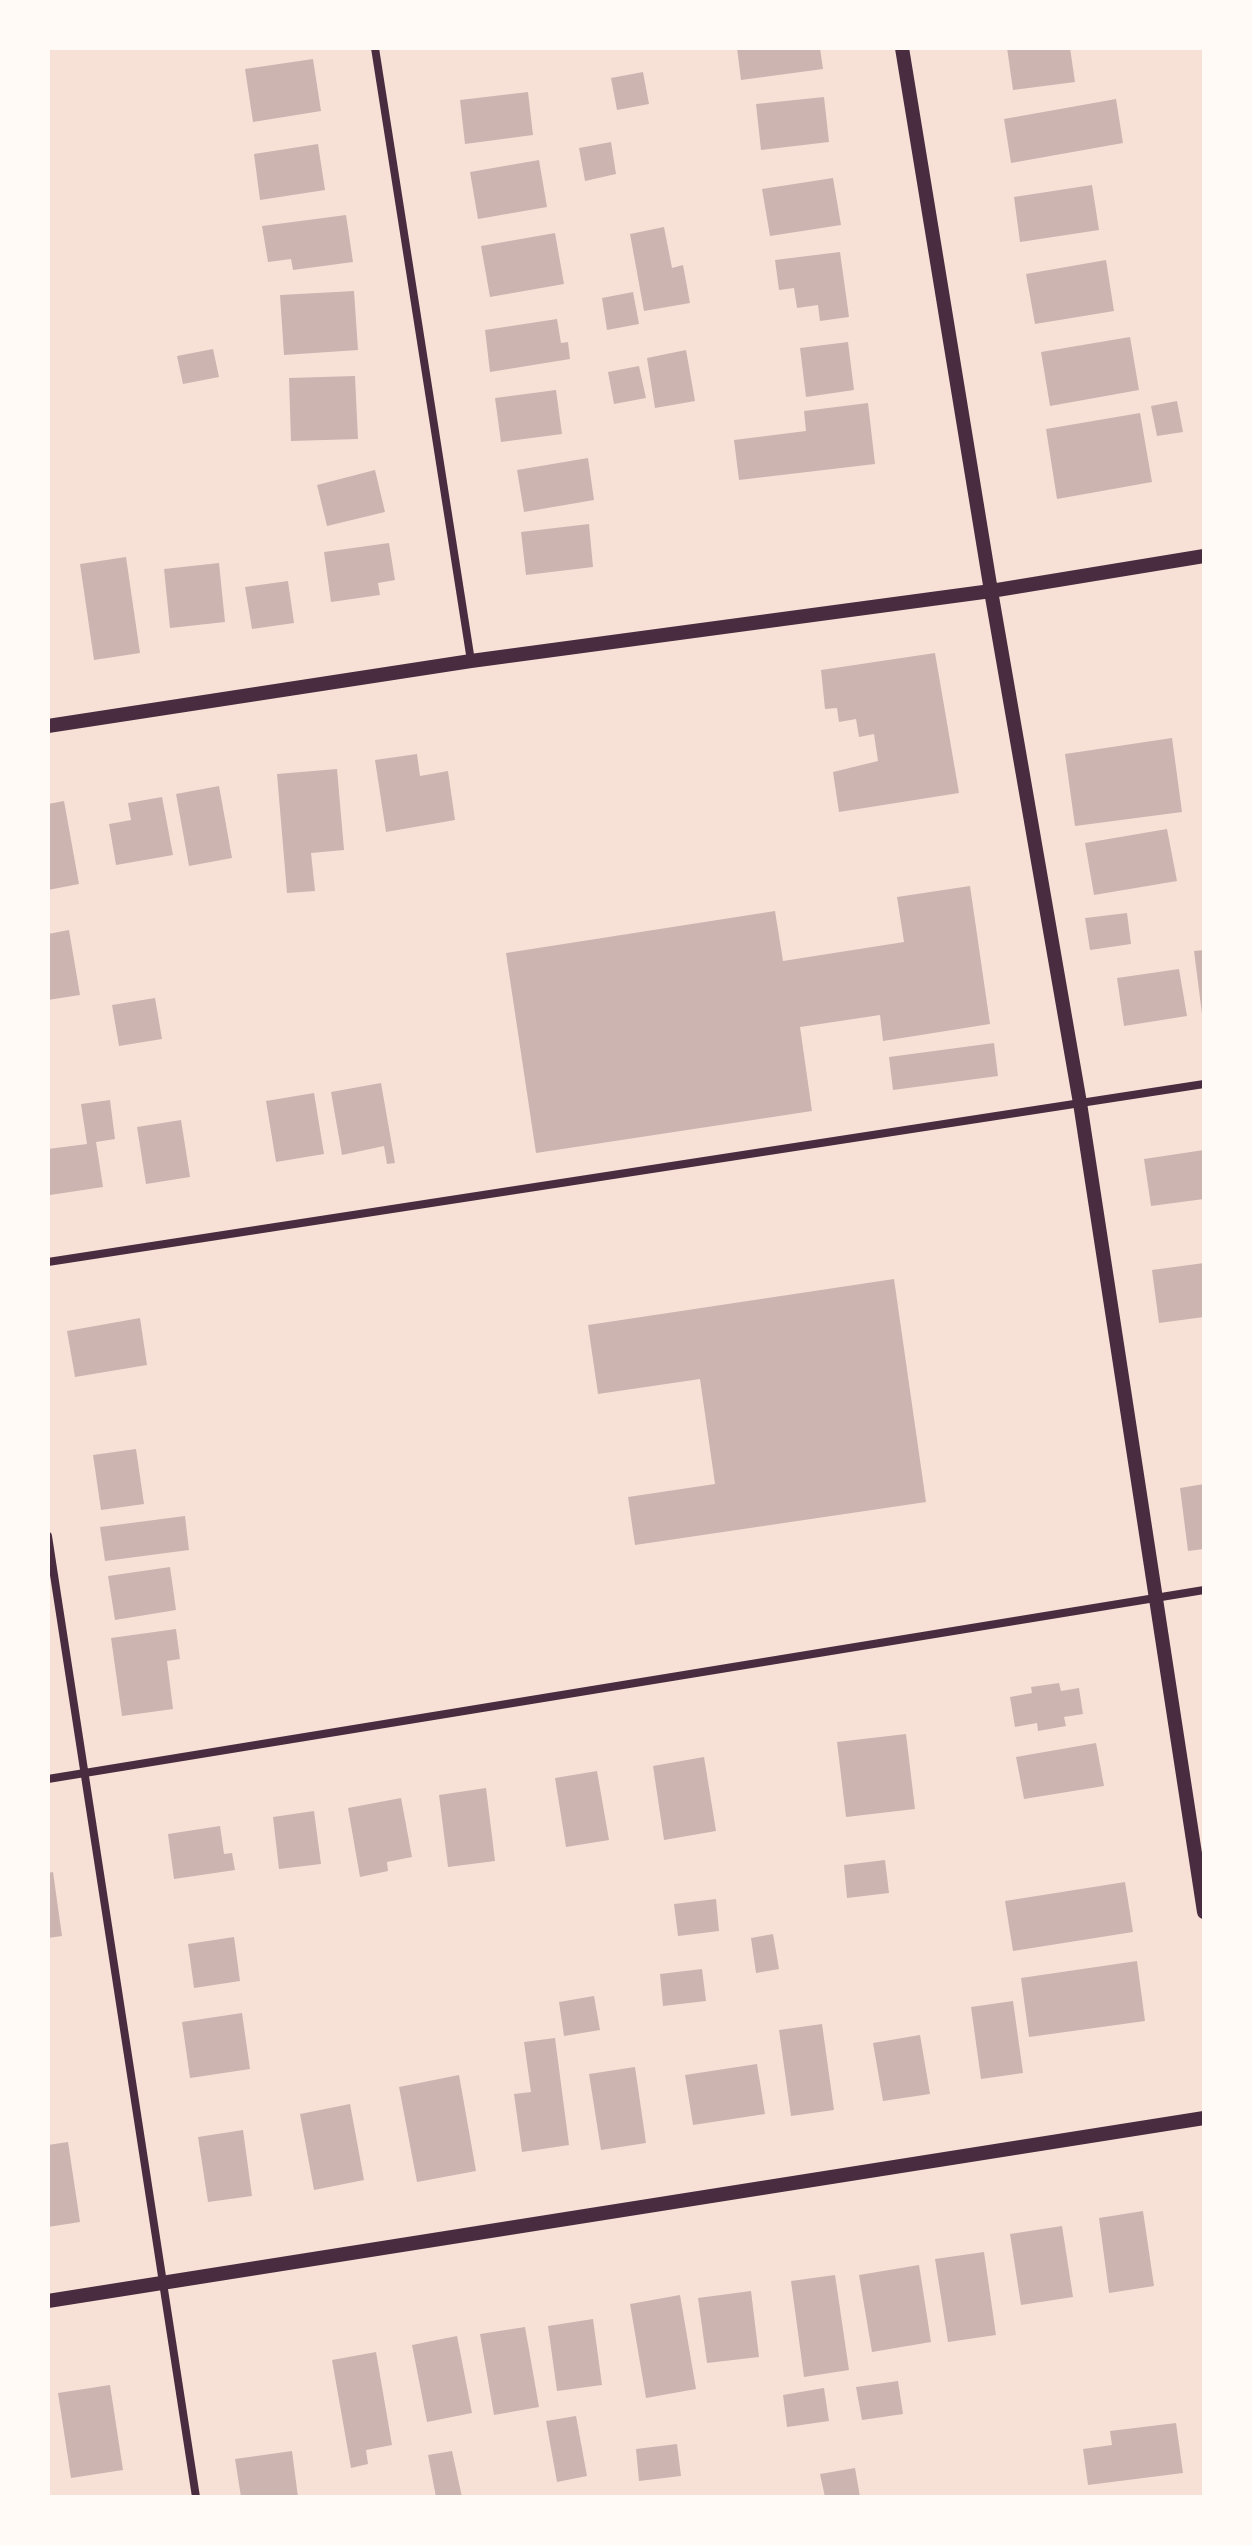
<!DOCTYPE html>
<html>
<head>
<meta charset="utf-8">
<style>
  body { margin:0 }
  #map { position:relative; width:1252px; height:2545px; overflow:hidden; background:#f7e1d7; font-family:"Space Grotesk",sans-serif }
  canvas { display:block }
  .frame { position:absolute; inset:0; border:50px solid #fffaf5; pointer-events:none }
</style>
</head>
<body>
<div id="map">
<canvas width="1252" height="2545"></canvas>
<div class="frame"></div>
</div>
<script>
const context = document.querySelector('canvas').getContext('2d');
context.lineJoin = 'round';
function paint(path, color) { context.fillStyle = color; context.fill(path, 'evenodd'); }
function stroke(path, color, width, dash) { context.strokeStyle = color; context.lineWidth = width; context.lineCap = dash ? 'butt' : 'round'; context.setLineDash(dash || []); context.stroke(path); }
paint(new Path2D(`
  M737,48h83l3,21 -82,11z
  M1007,48h63l5,34 -62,8z
  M313,59l8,52 -68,11 -8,-53z
  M643,72l6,32 -32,6 -6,-32z
  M528,92l5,43 -68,9 -5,-44z
  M824,97l5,45 -68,8 -5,-46z
  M1116,99l7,44 -112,20 -7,-44z
  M611,142l5,32 -31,7 -6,-33z
  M318,144l7,46 -65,10 -6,-46z
  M539,160l8,47 -69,12 -8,-47z
  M833,178l8,47 -71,11 -8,-47z
  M1092,185l7,45 -79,12 -6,-45z
  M346,215l7,47 -60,8 -2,-11 -23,3 -6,-36z
  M664,227l8,41 11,-3 7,38 -46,8 -14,-77z
  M555,233l9,51 -74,13 -9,-51z
  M840,252l9,65 -29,4 -2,-16 -21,3 -3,-20 -15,2 -4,-30z
  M1106,260l8,51 -79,13 -9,-50z
  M354,291l4,59 -74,5 -4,-60z
  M633,292l6,32 -32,6 -5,-32z
  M557,319l4,24 7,-1 2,17 -80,13 -5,-42z
  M1130,337l9,53 -89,16 -9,-54z
  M848,342l6,48 -48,7 -6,-49z
  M213,349l6,28 -36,7 -6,-28z
  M686,350l9,51 -40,7 -8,-50z
  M639,366l7,32 -32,6 -6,-32z
  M355,376l3,63 -67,2 -2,-63z
  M556,390l6,44 -61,8 -6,-44z
  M1177,401l6,31 -26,4 -6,-30z
  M868,403l7,61 -136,16 -5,-40 72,-9 -2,-20z
  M1140,413l12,69 -95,17 -11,-70z
  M588,458l6,42 -70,12 -7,-42z
  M375,470l10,42 -58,14 -10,-41z
  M589,524l4,43 -67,8 -5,-43z
  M389,543l6,37 -17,3 2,12 -49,7 -7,-50z
  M126,557l14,96 -46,7 -14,-96z
  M219,563l6,59 -55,6 -6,-59z
  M288,581l6,42 -42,6 -7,-42z
  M935,653l24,140 -120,19 -6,-40 45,-11 -4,-27 -15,3 -3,-18 -17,3 -2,-14 -12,1 -4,-39z
  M1172,738l10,74 -107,14 -10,-72z
  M417,754l3,22 28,-5 7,49 -69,12 -11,-72z
  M337,769l7,81 -33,3 4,38 -28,2 -10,-119z
  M219,786l13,72 -43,8 -13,-72z
  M162,797l11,58 -57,10 -7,-41 22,-4 -3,-17z
  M64,801l15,83 -31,6v-86z
  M1167,829l10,52 -83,14 -9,-52z
  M970,886l20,138 -107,17 -3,-26 -80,12 12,84 -276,42 -30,-200 269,-42 8,50 121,-19 -7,-45z
  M1127,913l4,31 -41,6 -5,-32z
  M69,930l11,65 -32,5v-66z
  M1204,950v63l-2,1 -8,-63z
  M1179,969l8,47 -63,10 -7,-48z
  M155,998l7,41 -43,7 -7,-41z
  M994,1043l4,33 -105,14 -4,-33z
  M381,1083l14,80 -8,1 -3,-18 -42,9 -11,-63z
  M314,1093l10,61 -48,8 -10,-61z
  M110,1100l5,39 -19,3 7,45 -53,8 -2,-46 39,-5 -6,-40z
  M181,1120l9,57 -44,7 -9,-57z
  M1204,1150v49l-53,7 -7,-47z
  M1204,1263v54l-45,6 -7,-53z
  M894,1279l32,223 -291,43 -7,-48 87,-13 -15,-105 -102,15 -10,-69z
  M140,1318l7,47 -72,12 -8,-46z
  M136,1449l8,55 -43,6 -8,-55z
  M1204,1484v65l-16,2 -8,-63z
  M185,1516l4,34 -84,11 -5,-34z
  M170,1567l6,43 -61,10 -7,-44z
  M176,1629l4,30 -13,2 6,48 -51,7 -11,-78z
  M1059,1683l2,8 18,-3 4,26 -19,3 2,9 -28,5 -1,-8 -22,4 -5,-30 22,-4 -1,-6z
  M906,1734l9,75 -69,8 -9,-75z
  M1096,1743l8,43 -80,13 -8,-42z
  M704,1757l12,74 -52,9 -11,-74z
  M597,1771l12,69 -43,7 -11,-69z
  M486,1788l9,73 -47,6 -9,-72z
  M401,1798l11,59 -25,5 1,9 -28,6 -12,-69z
  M314,1811l7,53 -42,5 -6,-52z
  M220,1826l4,28 8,-1 3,17 -61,9 -6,-45z
  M885,1860l4,33 -42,5 -3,-33z
  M53,1872l9,64 -14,2v-65z
  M1125,1882l8,50 -120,19 -8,-50z
  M716,1899l3,32 -41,5 -4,-32z
  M773,1934l6,35 -23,4 -5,-35z
  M234,1937l6,44 -46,7 -6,-44z
  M1137,1961l8,60 -116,16 -8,-59z
  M702,1969l4,32 -43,5 -3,-32z
  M594,1996l6,34 -36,6 -5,-34z
  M1013,2001l10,72 -42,6 -10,-72z
  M242,2013l8,56 -60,9 -8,-56z
  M822,2024l12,86 -43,6 -12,-86z
  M920,2035l10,59 -47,7 -10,-58z
  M555,2038l14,107 -47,7 -8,-58 17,-2 -7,-50z
  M757,2064l8,50 -72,11 -8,-50z
  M635,2067l11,76 -45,7 -12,-76z
  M459,2075l17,96 -59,11 -18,-95z
  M350,2104l14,76 -50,10 -14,-76z
  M243,2130l9,66 -44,6 -10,-65z
  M68,2142l12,80 -32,5v-82z
  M1143,2211l11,75 -45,7 -10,-75z
  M1062,2226l11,71 -52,8 -11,-71z
  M984,2252l12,83 -48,7 -13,-83z
  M919,2265l12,77 -59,10 -13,-77z
  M835,2275l14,95 -45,7 -13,-96z
  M751,2291l8,66 -52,6 -9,-65z
  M680,2295l16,94 -50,9 -16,-94z
  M593,2319l9,66 -45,6 -9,-65z
  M525,2327l14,80 -45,8 -14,-81z
  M457,2336l15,77 -45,9 -15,-77z
  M376,2352l16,93 -26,5 2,14 -17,4 -19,-108z
  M898,2381l5,33 -41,6 -6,-33z
  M110,2385l13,85 -52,8 -13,-85z
  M824,2388l5,33 -42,6 -4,-32z
  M576,2416l11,60 -30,6 -11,-61z
  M1176,2423l7,50 -95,12 -5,-36 29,-4 -2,-14z
  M677,2444l4,32 -42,5 -3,-32z
  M292,2451l6,46h-57l-6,-38z
  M452,2451l10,46h-26l-8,-42z
  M855,2468l5,29h-35l-5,-23z`), '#ccb4b1');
stroke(new Path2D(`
  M375,48l96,613
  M48,1262l1156,-178
  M48,1536l148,961
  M48,1779l1156,-189`), '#4a2c40', 8);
stroke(new Path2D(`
  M902,48l89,543 89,512 124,809
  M48,726l423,-65 520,-70 213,-35
  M48,2301l1156,-183`), '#4a2c40', 14);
</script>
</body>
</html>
